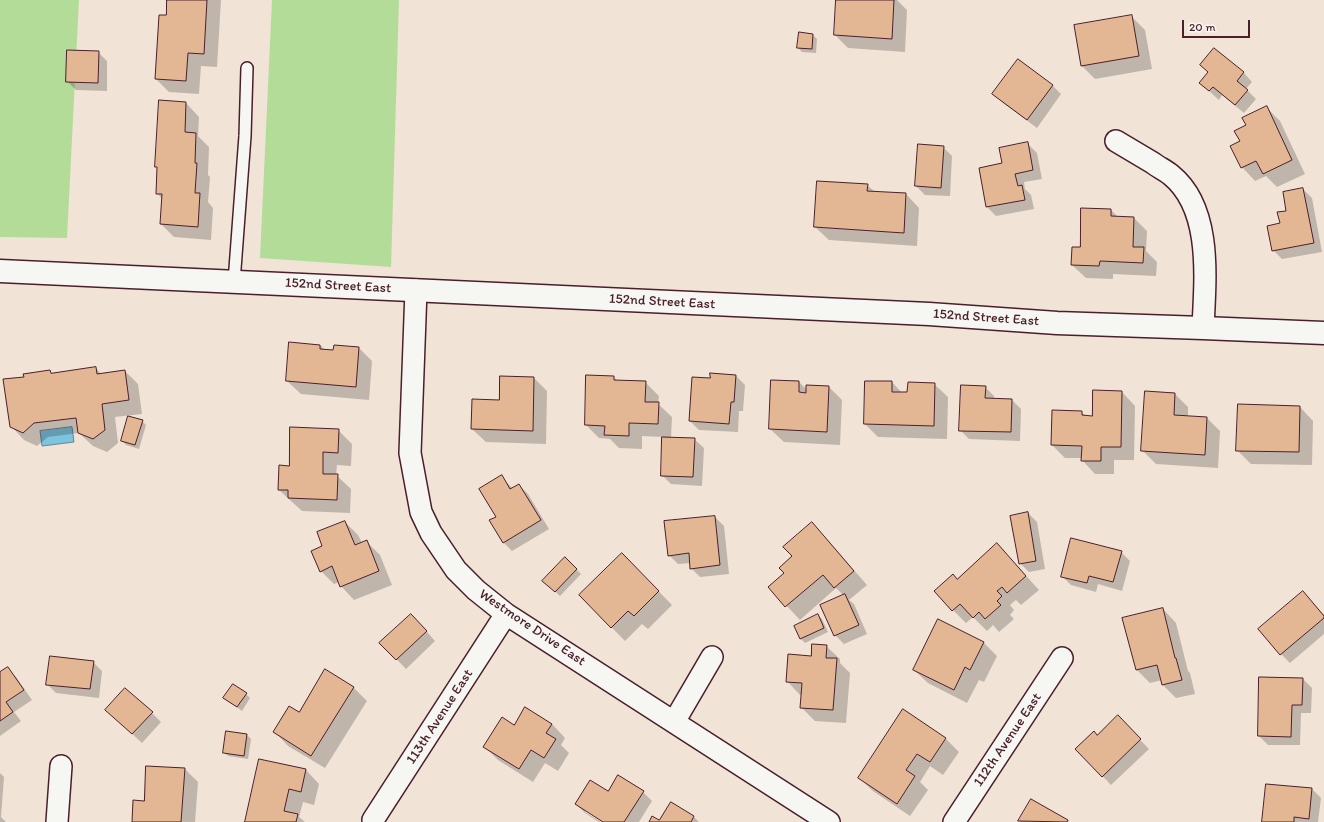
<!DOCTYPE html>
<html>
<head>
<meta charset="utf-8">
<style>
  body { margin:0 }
  #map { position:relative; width:1324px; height:822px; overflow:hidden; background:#f1e3d6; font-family:Itim,sans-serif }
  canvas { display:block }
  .scale { position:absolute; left:1182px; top:20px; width:68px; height:18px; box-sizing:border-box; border:2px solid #4a1f2b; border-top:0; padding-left:5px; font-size:12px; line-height:14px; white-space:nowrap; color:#4a1f2b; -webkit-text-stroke:3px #f6f6f2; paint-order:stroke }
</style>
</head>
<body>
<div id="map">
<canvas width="1324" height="822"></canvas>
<div class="scale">20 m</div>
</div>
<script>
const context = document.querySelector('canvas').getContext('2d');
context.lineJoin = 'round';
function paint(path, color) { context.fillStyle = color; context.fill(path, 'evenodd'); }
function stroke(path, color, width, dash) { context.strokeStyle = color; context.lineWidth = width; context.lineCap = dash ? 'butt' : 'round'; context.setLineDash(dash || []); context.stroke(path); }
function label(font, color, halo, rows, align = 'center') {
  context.font = font + ' Itim,sans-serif'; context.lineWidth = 3; context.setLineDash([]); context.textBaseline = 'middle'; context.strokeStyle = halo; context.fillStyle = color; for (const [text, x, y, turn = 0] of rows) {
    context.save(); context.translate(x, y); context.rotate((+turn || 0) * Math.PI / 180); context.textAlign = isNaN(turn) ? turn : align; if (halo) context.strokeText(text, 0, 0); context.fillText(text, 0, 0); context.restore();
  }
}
paint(new Path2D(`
  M0,0h79l-12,238 -67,-1z
  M272,0h127l-8,267 -131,-9z`), '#b4dc99');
const water = new Path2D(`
  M72,427l2,15 -32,4 -2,-15z`);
paint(water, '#7ec4df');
stroke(water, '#698297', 1);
paint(new Path2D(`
  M168,0h53l-4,67 -16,-1 -2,28 -30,-2 -13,-13 11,-63z
  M837,0h60l10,10 -2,42 -57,-4 -13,-13z
  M1131,16l14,14 7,39 -57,10 -13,-13z
  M813,35l4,4 -1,14 -14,-1 -4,-4z
  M1214,49l30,24 8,9 -6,7 10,10 -12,14 -22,-18 -3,5 -19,-17 9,-10 -8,-8z
  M98,52l9,9v30l-31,-1 -9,-9z
  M1052,85l9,9 -24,34 -34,-25 -9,-9z
  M186,103l13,14 -1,19 11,11 -1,28 2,2 -2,25 5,6 -2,32 -37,-3 -13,-13 1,-25 -5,-6 1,-24 -2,-3z
  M1267,108l13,13 25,53 -28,13 -11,-11 -11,5 -13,-14 -1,-25 6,-16z
  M1028,144l9,9 5,26 -18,3 1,7 6,6 3,14 -38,7 -9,-9 -7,-39 23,-4z
  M943,147l9,9 -2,40 -25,-1 -9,-9z
  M867,185l8,7 31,2 13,14 -2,38 -88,-6 -14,-13z
  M1303,189l9,9 10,54 -40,7 -9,-9 8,-26 6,-13z
  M1111,210l7,7 16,1 13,13 -1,20 11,11 -1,14 -43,-2v5l-27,-1 -14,-13 8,-16z
  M320,345l5,5 9,1 25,-3 13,13 -3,39 -68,-6 -14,-13z
  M96,368l5,6 24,-3 13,13 4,30 -27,3 3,26 -11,9 -14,-6 -14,-13 -31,4 -11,9 -13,-6 -13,-14 14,-48 25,-7 2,3z
  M587,376l26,1 5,4 27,1 14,14 -1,8 14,13 -1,21 23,1 10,9 -2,38 -31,-2 -9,-9 1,-38 -21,-1v13l-23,-1 -9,-9 -11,-1 -13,-13z
  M736,376l9,9 -2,26h-4l-1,21 -39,-2 -9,-9 21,-42z
  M534,378l13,13 -1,53 -60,-2 -14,-13 28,-28z
  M799,382l8,8 22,-3 13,13 -2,45 -56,-3 -14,-13z
  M892,382l10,11h6l26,-9 14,13 -1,42 -69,-2 -13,-13z
  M985,387l9,9v3l18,1 9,9 -1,32 -51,-2 -9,-9z
  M1122,392l13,14 -1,54h-20v14h-19l-13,-14v-2h-17l-13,-13 29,-33 6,5h6z
  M1175,394l13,13v10l19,1 13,13 -2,37 -62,-4 -14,-14z
  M1300,407l13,14 -1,44 -61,-1 -14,-14z
  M142,421l4,4 -7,24 -13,-4 -4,-4z
  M338,430l14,14 -1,22 -14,-1 -1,10 15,14 -1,24 -48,-2 -23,-21 11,-23z
  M502,477l11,12 6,-4 9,9 21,35 -37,22 -9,-9 -6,-25z
  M1028,513l9,9 8,47 -16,3 -9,-9z
  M715,517l9,9 5,48 -29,3 -9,-9v-5l-13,1 -9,-9z
  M345,522l13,13 4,8 4,-2 14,14 12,30 -38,15 -13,-14 -2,-4 -5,2 -13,-13 3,-24z
  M812,523l13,14 42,48 -18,15 5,4 13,30 -23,10 -9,-9 9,-39 -8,-8 -36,32 -31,-33 16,-14z
  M1121,552l9,9 -8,30 -24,-7 -2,8 -25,-7 -9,-9z
  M622,554l50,51 -24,24 -6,-5 -17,17 -45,-46z
  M565,558l16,16 -21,22 -16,-15z
  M1010,558l29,32 -18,15 -5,-5 -6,5 4,5 -4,5 4,4 -15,13 -6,-7 -6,6 -14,-14 -7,6 -13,-13 5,-30z
  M1303,593l21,22v19l-34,29 -9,-9z
  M1163,609l13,14 12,48 2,2 5,21 -19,4 -13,-13 -1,-5 -12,3 -14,-14z
  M818,615l4,4 6,13 -23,11 -4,-4z
  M420,624l15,17 -29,28 -25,-26z
  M983,642l14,14 -13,26 -5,-2 -12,23 -39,-20 -14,-13z
  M826,646l14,13v4l10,10 -4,50 -31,-2 -14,-14 1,-12h-2l-13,-14 25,-24z
  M93,662l9,9 -3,27 -43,-5 -9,-9z
  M7,668l9,9 16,23 -18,12 7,9 -21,15v-63z
  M1303,679l9,9 -1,25h-10l-1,32h-32l-9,-9z
  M353,687l14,14 -42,67 -37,-22 -13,-14 24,-19z
  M246,694l4,4 -8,13 -18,-13z
  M525,708l27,16 13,14 -4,7 8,8 -11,18 -13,-8 -12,19 -35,-22 -13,-13 29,-21z
  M152,713l9,9 -19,21 -27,-25z
  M1118,717l31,32 -38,36 -34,-36 21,-13z
  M247,735l4,4 -3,20 -20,-3 -4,-4z
  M946,739l13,13 -16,23 -13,-9 -10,16 8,8 -18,26 -37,-25 -14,-13z
  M185,769l13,13 -3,40h-62z
  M306,770l13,14 -5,21 -11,-3 -4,15 6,5h-59z
  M0,773l4,4 -3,40 5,5h-6z
  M1312,789l9,9 -3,24h-55z
  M608,792h35l9,9 -13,21h-34l-20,-12v2l16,10h-2l-14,-9 -9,-9z
  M1031,800l37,21 1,1h-49v-1z
  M671,803l23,14 5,5h-49l10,-1z`), '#0003');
const building = new Path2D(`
  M167,0h40l-3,54 -16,-1 -2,28 -31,-2 4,-64h7z
  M836,0h58l-2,39 -58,-4z
  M1132,15l7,41 -58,10 -7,-41z
  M799,32l14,2 -1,15 -15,-1z
  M1214,48l30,24 -7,9 11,9 -13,15 -22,-18 -4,4 -10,-8 9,-11 -8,-7z
  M67,50l32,1 -1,32 -32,-1z
  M1018,59l35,26 -26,35 -35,-26z
  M159,100l27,2 -1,30 11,1 -1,30h2l-2,30h5l-2,34 -38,-3 2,-30h-6l1,-27h-2z
  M1267,106l25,54 -29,14 -7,-13 -15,7 -11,-22 10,-5 -6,-10 12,-6 -4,-7z
  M1028,142l5,28 -18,4 3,12 4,-1 3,15 -39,7 -7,-39 23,-5 -3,-15z
  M918,144l26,2 -3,42 -26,-2z
  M817,181l51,3 -1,7 39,2 -2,40 -90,-6z
  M1303,188l11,55 -42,8 -5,-25 13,-3 -3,-11 9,-1 -3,-19z
  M1081,208l30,1v7l23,1 -1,30h11l-1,16 -43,-2 -1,5 -28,-1 1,-18h8z
  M289,342l31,3v4l13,1 1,-5 25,2 -3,40 -70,-6z
  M96,367l1,7 28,-4 4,30 -27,4 3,26 -12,9 -15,-6 -2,-15 -42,5 -11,10 -13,-6 -7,-48 21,-2 -1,-3 27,-4 1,3z
  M710,373l26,2 -2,27h-3l-2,22 -40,-3 3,-44 18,1z
  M586,375l28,1v4l32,1 -1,21h14l-1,22 -29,-1v13l-25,-1 1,-9 -20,-1z
  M500,376l34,1 -1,54 -62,-2 1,-30 27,1z
  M771,380l28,1v11l7,1v-8l23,1 -2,46 -58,-3z
  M865,381h27v11h15l1,-10 27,1 -1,43 -70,-2z
  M961,385l25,1 -1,12 27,1 -1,33 -52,-1z
  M1093,390l29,1 -1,56h-20v14h-20l1,-15 -31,-1 1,-35 30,1v4l10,1z
  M1145,391l30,2 -1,22 33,2 -2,38 -64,-4z
  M1238,404l62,2 -1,46 -63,-1z
  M128,416l15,4 -8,25 -14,-4z
  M290,427l49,2 -1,24 -15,-1v22h15l-1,26 -49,-2v-8h-10l1,-25 10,1z
  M662,437l33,1 -2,39 -32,-1z
  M502,475l8,14 9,-5 22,36 -38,23 -14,-23 7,-3 -17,-28z
  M1028,512l8,49 -17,3 -9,-48z
  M715,516l5,49 -30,4 -1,-16 -21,3 -4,-35z
  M345,521l10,24 12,-5 12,31 -39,16 -8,-21 -12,6 -9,-21 11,-5 -5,-14z
  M812,522l42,49 -20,17 -11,-13 -38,32 -17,-20 16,-14 -5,-5 13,-12 -9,-9z
  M1071,538l51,13 -9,31 -24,-6 -2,7 -26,-6z
  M997,543l29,33 -19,17 -5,-6 -5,4 5,5 -5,5 4,4 -16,14 -6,-7 -6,6 -13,-14 -8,7 -18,-20 19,-17 4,5z
  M622,553l37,38 -25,25 -6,-5 -17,17 -32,-33z
  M565,557l12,12 -22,23 -13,-11z
  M1303,591l21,25v2l-44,37 -22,-26z
  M845,594l14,31 -25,11 -14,-31z
  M1163,608l12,50h1l6,22 -20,5 -5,-20 -21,5 -14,-52z
  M411,614l16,17 -31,29 -17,-17z
  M818,614l6,14 -24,11 -6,-13z
  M938,619l46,23 -14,28 -5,-3 -11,23 -41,-20z
  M812,644l15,1 -1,13h11l-4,52 -33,-2 2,-25 -16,-1 2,-28 23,2z
  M50,656l44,5 -4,28 -44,-4z
  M8,667l16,23 -18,12 7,10 -13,9v-49z
  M325,669l29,18 -43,69 -38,-24 16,-26 10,6z
  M1259,677l44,1 -1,27h-10l-1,32 -33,-1z
  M233,684l14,9 -10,14 -14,-9z
  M125,688l28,24 -21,22 -27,-24z
  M525,707l27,17 -6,9 10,6 -12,19 -13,-8 -12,19 -36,-22 19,-30 12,8z
  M903,709l43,29 -16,24 -13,-8 -11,16 9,6 -18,28 -39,-26z
  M1118,715l23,24 -39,38 -27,-28 19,-18 3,4z
  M226,731l21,3 -3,22 -21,-3z
  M259,759l47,10 -5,23 -12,-3 -5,22 14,3 -2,8h-51z
  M146,766l39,2 -4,54h-49l1,-22 11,1z
  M618,775l26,16 -20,31h-21l-28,-18 15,-24 18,11z
  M1266,784l46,4 -3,31 -15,-2v5h-32z
  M1031,799l37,21 -1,2 -49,-1z
  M671,802l23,14 -3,6h-42l3,-6 7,4z`);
paint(building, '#e4b794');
stroke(building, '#4a1f2b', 1);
const lane = new Path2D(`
  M234,282l11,-146 2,-68`);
const street = new Path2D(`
  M1116,141c12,7 25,15 37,22 5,4 12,7 18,12 42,34 34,105 32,153
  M416,290l-6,163 11,59 10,21 25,37 20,20 30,24 323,208
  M674,722l38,-65
  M373,820l133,-206
  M57,822l4,-56
  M954,822l108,-164`);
const secondary = new Path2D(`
  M0,271l929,43 128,9 146,5 121,5`);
stroke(lane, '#4a1f2b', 14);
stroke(street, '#4a1f2b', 24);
stroke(secondary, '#4a1f2b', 25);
stroke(lane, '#f6f6f2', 11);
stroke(street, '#f6f6f2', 21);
stroke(secondary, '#f6f6f2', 22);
label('14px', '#4a1f2b', '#f6f6f2', [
  ["152nd Street East",338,286,3],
  ["152nd Street East",662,302,3],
  ["152nd Street East",986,318,4],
  ["Westmore Drive East",532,628,34],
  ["113th Avenue East",440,717,-57],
  ["112th Avenue East",1008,740,-56]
]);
</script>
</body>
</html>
